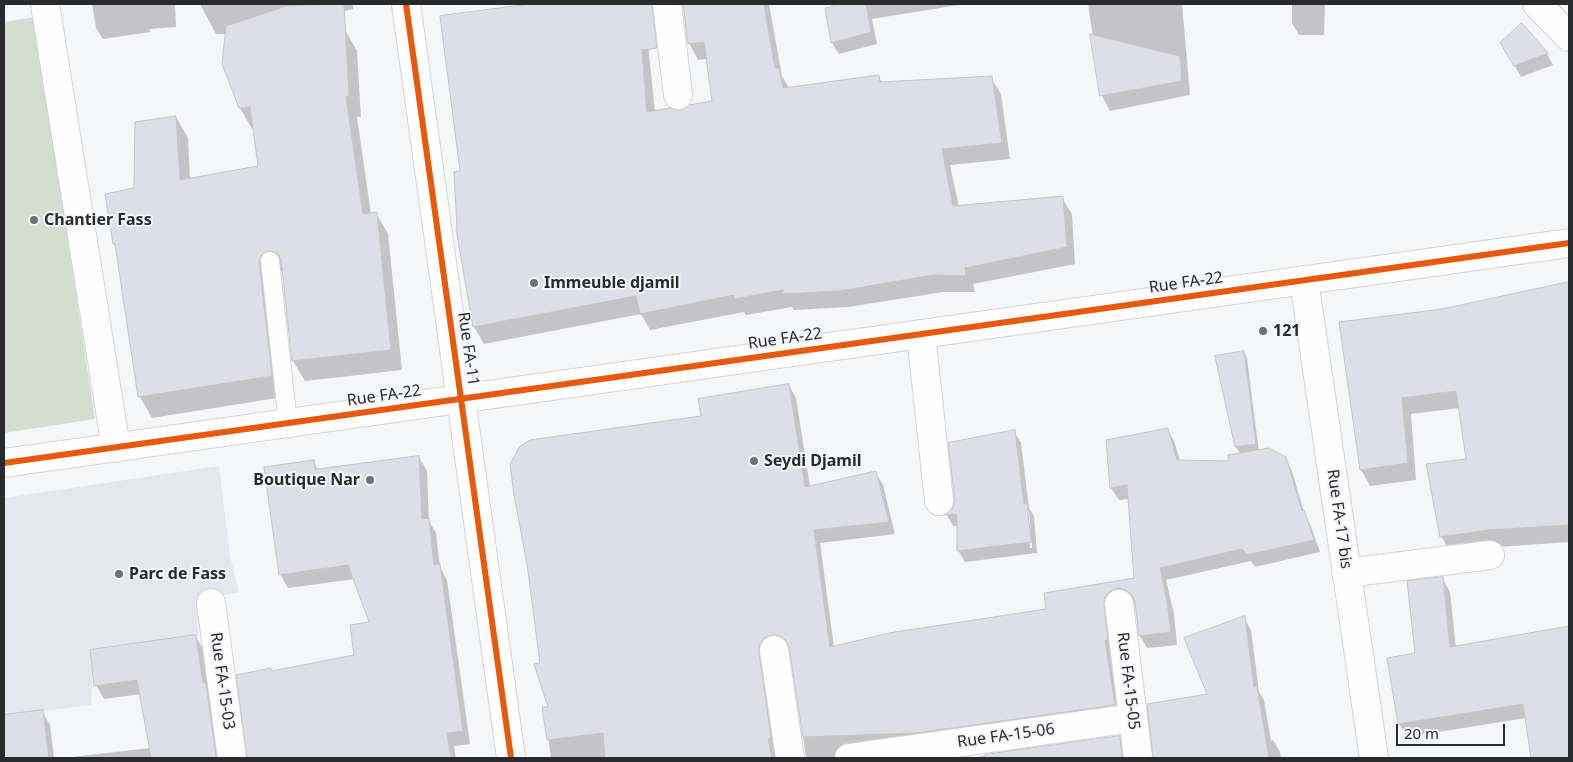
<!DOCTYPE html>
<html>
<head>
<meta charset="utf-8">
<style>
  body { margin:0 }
  #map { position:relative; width:1573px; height:762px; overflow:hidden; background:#f5f6f8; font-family:"Noto Sans",sans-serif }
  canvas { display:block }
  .frame { position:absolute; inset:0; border:5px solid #292a2b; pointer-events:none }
  .scale { position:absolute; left:1396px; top:724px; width:109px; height:22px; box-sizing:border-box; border:2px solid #292a2b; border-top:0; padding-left:6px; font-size:15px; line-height:18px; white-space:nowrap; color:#292a2b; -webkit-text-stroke:4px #f4f6f9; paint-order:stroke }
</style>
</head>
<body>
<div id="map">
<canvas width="1573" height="762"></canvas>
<div class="frame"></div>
<div class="scale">20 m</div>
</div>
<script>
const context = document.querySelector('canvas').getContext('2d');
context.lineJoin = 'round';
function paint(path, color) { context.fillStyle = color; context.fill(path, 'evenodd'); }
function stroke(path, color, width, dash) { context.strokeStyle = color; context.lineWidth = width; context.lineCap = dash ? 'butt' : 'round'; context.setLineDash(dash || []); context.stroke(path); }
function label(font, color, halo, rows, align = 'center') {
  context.font = font + ' "Noto Sans",sans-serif'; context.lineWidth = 4; context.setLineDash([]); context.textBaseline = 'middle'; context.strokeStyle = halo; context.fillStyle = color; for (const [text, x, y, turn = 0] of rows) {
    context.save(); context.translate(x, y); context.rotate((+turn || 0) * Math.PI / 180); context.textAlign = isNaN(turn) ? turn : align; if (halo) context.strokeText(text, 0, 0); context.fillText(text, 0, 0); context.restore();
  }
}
paint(new Path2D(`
  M219,466l11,90 9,36 -43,10 3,34 -106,13 -2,56 -87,11v-218z`), '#e4e7ed');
paint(new Path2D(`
  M34,17l61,402 -91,14v-411z`), '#d4ded0');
paint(new Path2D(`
  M92,4h83l1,23 -26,2v3l-47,7 -7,-11z
  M200,4h153v5l-66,16 58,5 12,21 4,66h-4l14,97 5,-1 12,21 14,136 -97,11 -12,-20 -10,-90h-2l-9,6 11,120 -131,21 -12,-21 -23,-149 -3,-4 22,-55 40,-72 12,21 2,42 70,-13 -6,-38h-2l-12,-21 -13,-74h-11z
  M539,4h105l11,108h25l33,-10 -6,-43 -9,1 -9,-17 -6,-39h86l13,72 7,12 89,-12 5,8 108,-6 10,16 9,65 -60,6 9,42 103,-9 10,16 3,50 -102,20 2,8h-32l-95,15 -54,3 -2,-3 -46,8 -2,-3 -94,18 -9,-16 -157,30 -10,-17 -17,-97 5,-57 -21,-156z
  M835,4h130l-93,15 5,25 -38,10 -7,-11 -6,-34 10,-2z
  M1088,4h94l8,91 -80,16 -8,-15z
  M1292,4h33l-1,31h-25l-7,-12z
  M1522,25l25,29 6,11 -32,12 -19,-34z
  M1569,284v258l-71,5 -47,6 -10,-17 27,-76 -8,-52 -49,6 5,66 -46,6 -9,-16 81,-160z
  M1244,352l3,6 12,94 26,6 7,13 13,45 5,8 10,28 -65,15 -4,-6 -85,19 8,34 3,31 -30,3 -7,-12 -4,-32 -11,-3 -3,116 -276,41h-40l-15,-108 -3,-2 -8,-1 -1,111h-228l-7,-50h5l-7,-44 160,-247 87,-31 7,12 14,89 66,-14 7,12 12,49 -75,9 14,104 213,-37 88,-30 -6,-81 -10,1 -8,-12 -4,-47 60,-12 7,12 6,20 49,2 12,-9 -5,-7z
  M1014,431l7,12 8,65 5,8 3,37 -72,9 -7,-12v-24h-5l-6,-11 7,-7zM1027,508l2,3 3,37h-2z
  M419,457l8,14 2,50 7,12 4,34 7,13 23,164 -16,2 2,12h-208l24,-86 83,-16 16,-33 -16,-44 -67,9 -8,-14 33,-113 5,9z
  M1442,578l8,14 6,56 113,-20v130h-37l-6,-40 -119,19 -8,-13 17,-70z
  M1244,618l7,12 8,62 5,8 7,41 2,-1 7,12 1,6h-127l55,-63z
  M196,637l8,14 5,39 4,8 9,60h-158l86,-10 -9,-54 -37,5 -8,-14z
  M42,711l8,14 4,33h-50v-41z
  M1119,737l7,12 1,9h-159z`), '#0003');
const building = new Path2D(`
  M344,4l5,92 -3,1 17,117 14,-2 14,138 -99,11 -11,-101 -2,-5 -4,-3 -7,-1 -7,5 -2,6 13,114 -134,21 -23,-153h-2l-8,-50 29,-6 1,-66 41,-6 4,64 78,-14 -8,-59 -11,1 -17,-44 4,-38 60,-20z
  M530,4h122l5,44 -15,2 5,62 23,-4 10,2 9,-5 23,-4 -8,-59 -16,2 -5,-40h81l11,64h4l4,20 96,-13 1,7 112,-6 10,67 -60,6 11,57 110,-10 4,51 -102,21 1,8 -33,-1 -94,16 -56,3v-4l-48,9 -1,-4 -94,19 -4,-18 -163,31 -17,-98 1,-1 -3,-56 6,-1 -20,-155z
  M833,4h33l5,28 -40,11 -6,-35 9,-2z
  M1522,23l26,30 -34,13 -14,-23z
  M1090,34l90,22 2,25 -82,15z
  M1569,282v243l-81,5 -48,7 -14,-73 40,-5 -10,-68 -54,7 6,65 -48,7 -21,-148 103,-13z
  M1244,351l12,93 -21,3 -20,-91z
  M789,384l16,103 71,-16 13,51 -75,8 16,117 59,-14 157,-24 -2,-16 90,-15 -7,-93 -17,3 -4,-48 62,-12 9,32 51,1v-6l41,-7 17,9 16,54 2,-1 10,30 -67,15 -5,-6 -82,19 7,33 4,31 -32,4 -4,-34 -3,-7 -6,-5 -8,-2 -9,4 -4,5 -1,8 4,35h-3l10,65 -199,28 -113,4 -14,-90 -3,-7 -6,-4 -8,-1 -8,3 -5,7v7l12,86 -3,1 4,19h-167l-2,-25 -56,7 -5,-33h6l-14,-43 6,-1 -13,-99 -13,-69 -4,-31 10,-18 10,-6 171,-24 -3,-17z
  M1015,430l9,74 3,-1 4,39 -74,9v-37l-12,1 8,-7 2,-8 -7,-57z
  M419,456l3,63 7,-1 5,47 6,-1 23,167 -16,2 4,25h-204l-11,-83 35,-7 1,3 82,-16 -4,-30 19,-3 -21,-57 -69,10 -15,-108 50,-7 1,9z
  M1443,577l7,70 119,-21v132h-38l-8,-54 -125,20 -11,-66 28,-5 -8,-72z
  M1245,616l9,71 3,-1 12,72h-116l-6,-54 60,-10 -23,-56z
  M196,635l7,48h3l10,75h-65l-14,-78 -43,6 -4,-36z
  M43,710l6,48h-45v-43z
  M1120,736l2,22h-137v-3z`);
paint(building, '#dddee7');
stroke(building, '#c4c4c5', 1);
const lane = new Path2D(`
  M270,261l18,163`);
const street = new Path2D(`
  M45,4l71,444
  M406,4l105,754
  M667,4l11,91
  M1537,4l32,33
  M1304,280l70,478
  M921,334l18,167
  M4,463l1565,-220
  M1346,573l144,-18
  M211,603l21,155
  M1119,604l19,154
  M774,650l16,108
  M849,758l284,-40`);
stroke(lane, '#d1d2d3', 20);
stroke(street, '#d1d2d3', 30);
stroke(lane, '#fefefe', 18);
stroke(street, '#fefefe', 28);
stroke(new Path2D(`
  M406,4l105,754
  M4,463l1565,-220`), '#e8590c', 6);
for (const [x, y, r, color] of [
  [34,220,5,"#707173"],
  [534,283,5,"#707173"],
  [1263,331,5,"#707173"],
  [754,461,5,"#707173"],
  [370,480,5,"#707173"],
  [119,574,5,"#707173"]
]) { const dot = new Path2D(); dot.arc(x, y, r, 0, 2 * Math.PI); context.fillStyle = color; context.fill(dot); stroke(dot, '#f4f6f9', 2); }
label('bold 16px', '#292a2b', '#f4f6f9', [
  ["Chantier Fass",44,220],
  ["Immeuble djamil",544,283],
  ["121",1273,331],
  ["Seydi Djamil",764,461],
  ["Boutique Nar",360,480,"right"],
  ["Parc de Fass",129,574]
], 'left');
label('16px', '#292a2b', '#f4f6f9', [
  ["Rue FA-22",1186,283,-8],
  ["Rue FA-22",785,339,-8],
  ["Rue FA-11",468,349,82],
  ["Rue FA-22",384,396,-8],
  ["Rue FA-17 bis",1339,519,82],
  ["Rue FA-15-03",222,681,82],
  ["Rue FA-15-05",1128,681,83],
  ["Rue FA-15-06",1006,736,-8]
]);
</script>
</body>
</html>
